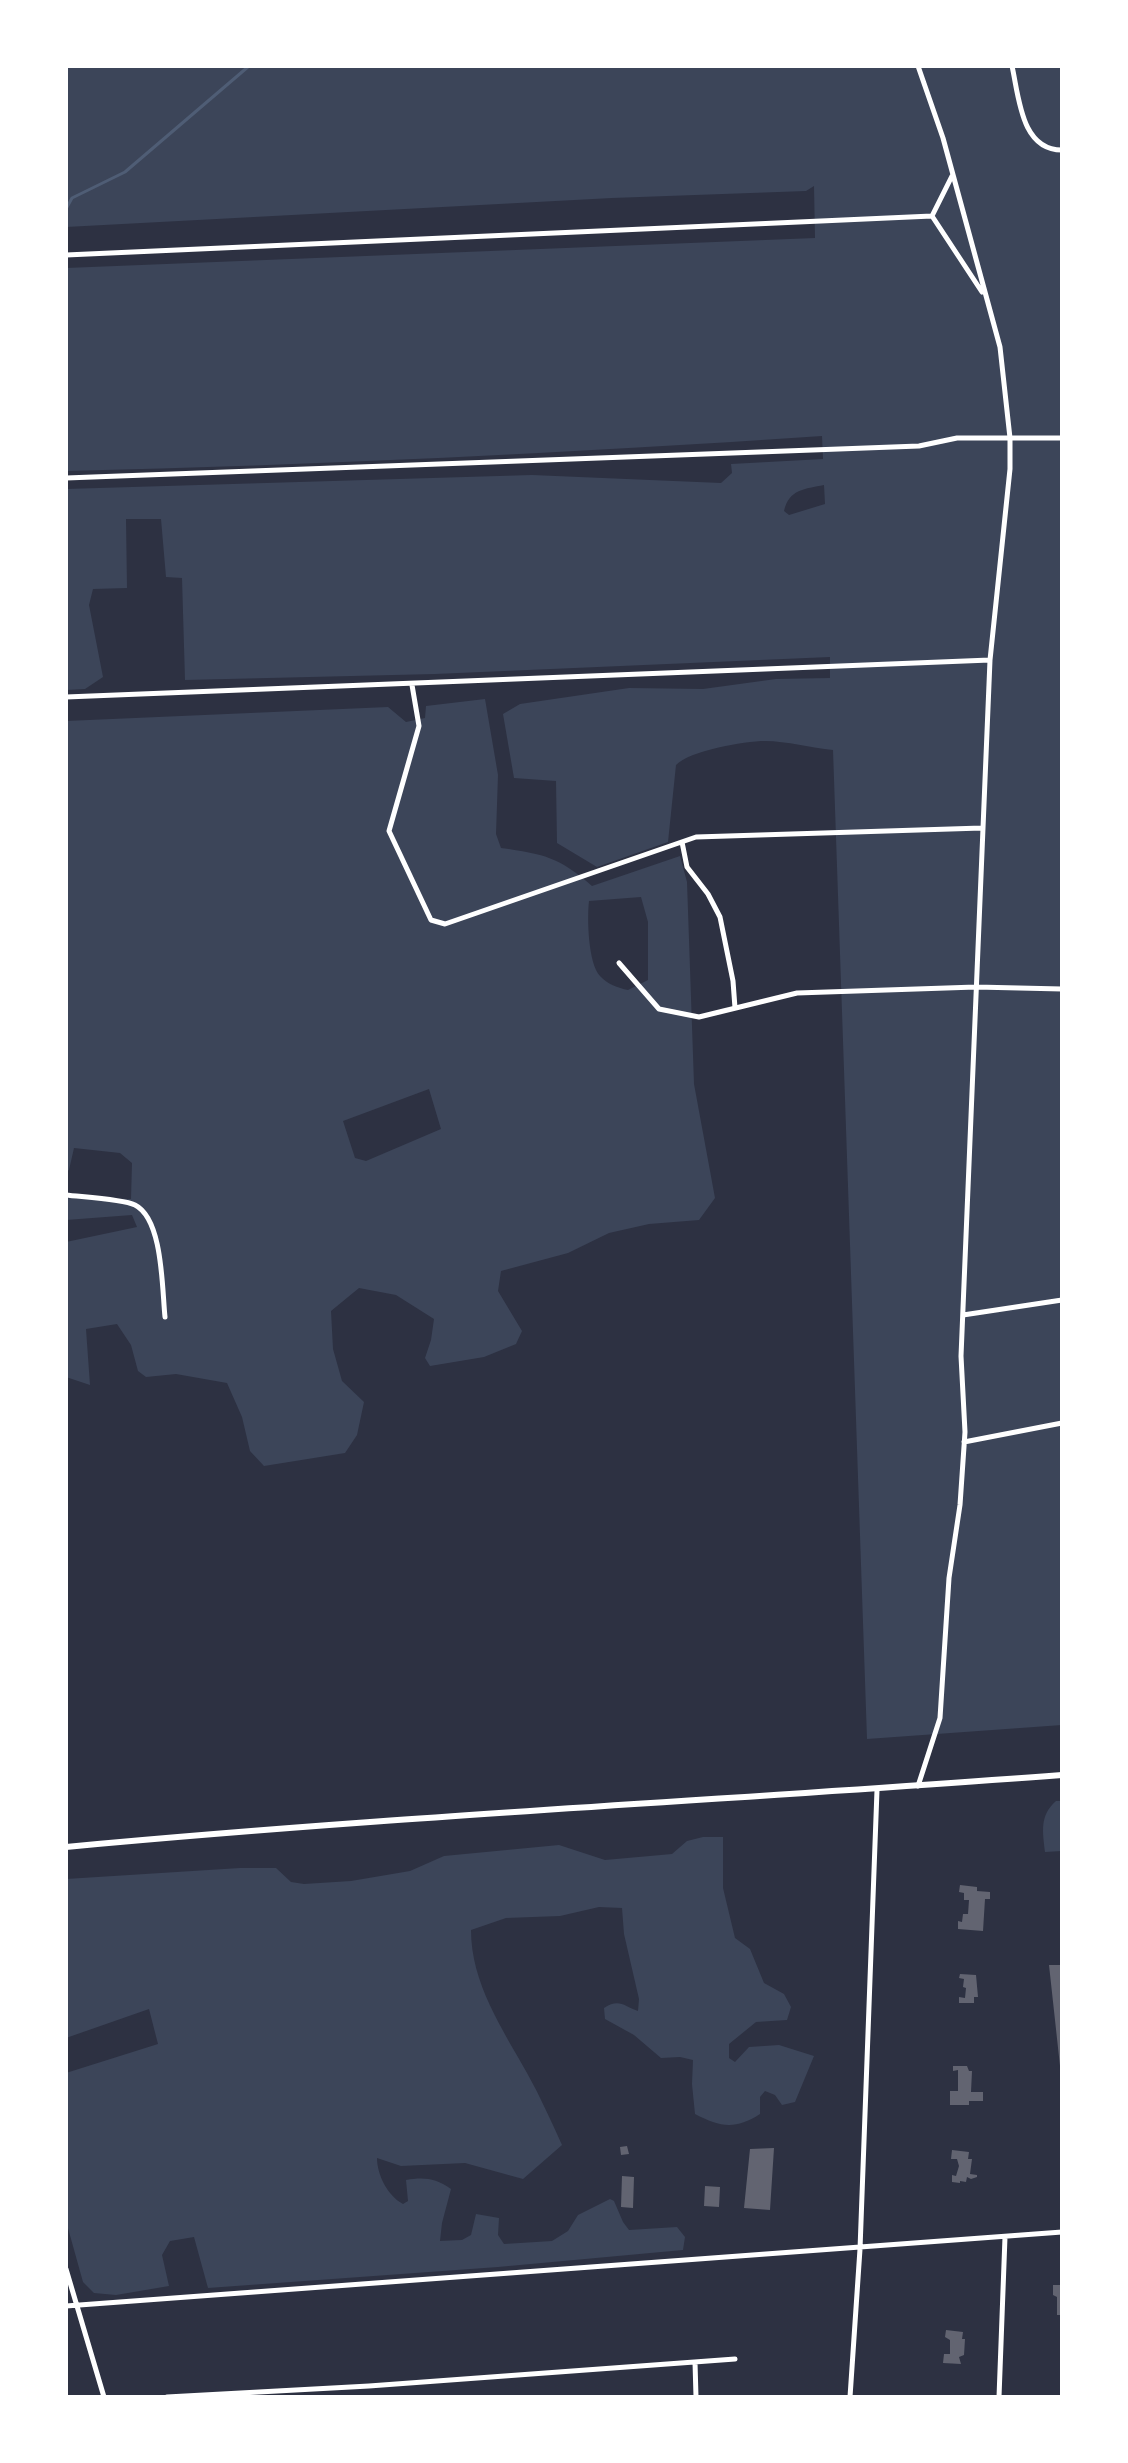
<!DOCTYPE html>
<html>
<head>
<meta charset="utf-8">
<style>
  body { margin:0 }
  #map { position:relative; width:1128px; height:2463px; overflow:hidden; background:#2d3142; font-family:Karla,sans-serif }
  canvas { display:block }
  .frame { position:absolute; inset:0; border:68px solid #fff; pointer-events:none }
</style>
</head>
<body>
<div id="map">
<canvas width="1128" height="2463"></canvas>
<div class="frame"></div>
</div>
<script>
const context = document.querySelector('canvas').getContext('2d');
context.lineJoin = 'round';
function paint(path, color) { context.fillStyle = color; context.fill(path, 'evenodd'); }
function stroke(path, color, width, dash) { context.strokeStyle = color; context.lineWidth = width; context.lineCap = dash ? 'butt' : 'round'; context.setLineDash(dash || []); context.stroke(path); }
paint(new Path2D(`
  M66,66h996v1659l-195,14 -34,-989c-22,-2 -46,-9 -68,-9 -21,0 -76,10 -89,24l-8,77 -71,25 -40,-24 -1,-62 -42,-3 -11,-64 17,-10 109,-16 74,1 73,-10 54,-1v-21l-395,17 -250,6 -3,-102 -16,-1 -5,-58h-35l1,69 -34,1 -4,16 14,72 -18,12 -19,1v-201l466,-14 189,8 11,-10 -1,-9 92,-5 -1,-23c-252,17 -504,29 -756,35v-203l749,-30 -1,-52 -8,5 -194,7 -546,29zM824,485l1,19 -36,11 -5,-4c5,-22 21,-22 40,-26z
  M485,699l13,76 -2,59 5,14c43,6 58,9 91,38l88,-30 7,26 7,202 21,114 -16,22 -50,4 -40,9 -41,20 -67,18 -3,20 24,40 -6,13 -32,13 -54,9 -5,-8 6,-18 3,-21 -38,-24 -37,-7 -28,23 2,38 9,32 22,21 -7,33 -12,18 -81,13 -14,-15 -8,-34 -15,-34 -51,-9 -30,3 -8,-6 -7,-26 -14,-21 -31,5 4,56 -24,-8v-135l71,-15 -5,-12 -66,5v-22l65,1 1,-36 -12,-10 -46,-5 -5,22 -3,2v-451l322,-14 18,15 19,-4 1,-12zM641,897l7,25v58l-20,10c-10,-2 -21,-6 -28,-14 -12,-13 -13,-58 -11,-75zM429,1089l12,40 -75,32 -11,-3 -12,-37z
  M1056,1801h6v50l-17,1c-2,-20 -6,-36 11,-51z
  M703,1837h20v51l12,50 15,11 14,34 20,11 7,13 -4,13 -31,2 -27,22v14l6,4 14,-15 30,-2 35,11 -19,46 -13,3 -7,-10 -10,-4 -5,6v17c-25,16 -40,13 -65,0l-3,-30 1,-24 -13,-3 -19,1 -27,-23 -29,-16 -1,-11c15,-10 20,-2 34,3l1,-12 -15,-65 -2,-26 -23,-1 -39,9 -54,2 -35,12c0,53 31,98 56,143 13,23 24,48 35,72l-39,34 -58,-16 -64,3 -24,-8c0,17 11,38 26,46l5,-3 -2,-21c18,-3 29,-2 45,9l-9,34 -2,18 22,-1 9,-5 5,-21 23,4 -1,17 6,9 48,-3 16,-10 10,-16 32,-16 4,2 9,21 6,8 48,-3 8,10 -2,13 -185,17 -290,21 -14,-51 -24,4 -8,14 7,31 -53,9 -22,-2 -11,-11 -17,-61v-148l92,-29 -9,-35 -83,29v-159l174,-11h36l15,14 13,2 47,-3 59,-10 34,-15 115,-11 46,15 67,-6 15,-13z`), '#3c4559');
stroke(new Path2D(`
  M66,209l6,-11 53,-26 124,-106`), '#4f5d75', 3);
paint(new Path2D(`
  M960,1885l17,2v4l13,1v7h-5l-2,32 -25,-2v-8l4,1 1,-8h5l1,-14h-5v-7l-5,-1z
  M1049,1965h13v101h-2z
  M960,1974l16,1 2,22h-4v6h-15v-6l6,1 1,-10 -3,-1 1,-8 -5,-1z
  M953,2066h14l2,5h3l-1,21h12v9h-14v4h-19v-14h8v-21l-5,1z
  M627,2146l2,8 -8,1 -1,-8z
  M774,2148l-4,62 -26,-2 6,-59z
  M952,2150l17,2 -1,7h4l-2,15 7,1v2l-6,2 -4,-2 -1,5 -6,-1v2l-8,-1v-7l4,1 3,-10 -2,-7h-6z
  M622,2176l12,1 -1,31 -12,-1z
  M705,2186l15,1 -1,20 -15,-1z
  M1053,2285h9v30h-5v-18l-4,-2z
  M946,2330l17,2 -1,7h3l-1,16 -5,2 2,7 -18,-1 1,-9h6v-14l-5,-3z`), '#626471');
stroke(new Path2D(`
  M918,66l25,72 57,209 10,91v31l-20,191 -29,696 4,76 -5,73 -11,73 -9,140 -22,68
  M1012,66c7,31 9,84 50,84
  M932,216l50,76
  M66,255l866,-39 20,-40
  M66,478l853,-32 38,-8h105
  M412,685l7,41 -30,105 42,89 14,4 251,-87 286,-9
  M66,697l924,-37
  M682,842l5,25 21,27 12,23 13,64 2,27
  M619,963l40,46 40,8 98,-24 179,-6 86,2
  M66,1195c16,2 56,4 69,10 28,14 27,84 30,112
  M963,1315l99,-15
  M964,1442l98,-19
  M66,2269l38,128
  M66,2306l996,-74
  M695,2362l1,35
  M167,2397l202,-11 366,-27
  M850,2397l10,-148 17,-459
  M999,2397l6,-160`), '#fff', 5);
stroke(new Path2D(`
  M66,1847c331,-31 664,-47 996,-72`), '#fff', 6);
</script>
</body>
</html>
